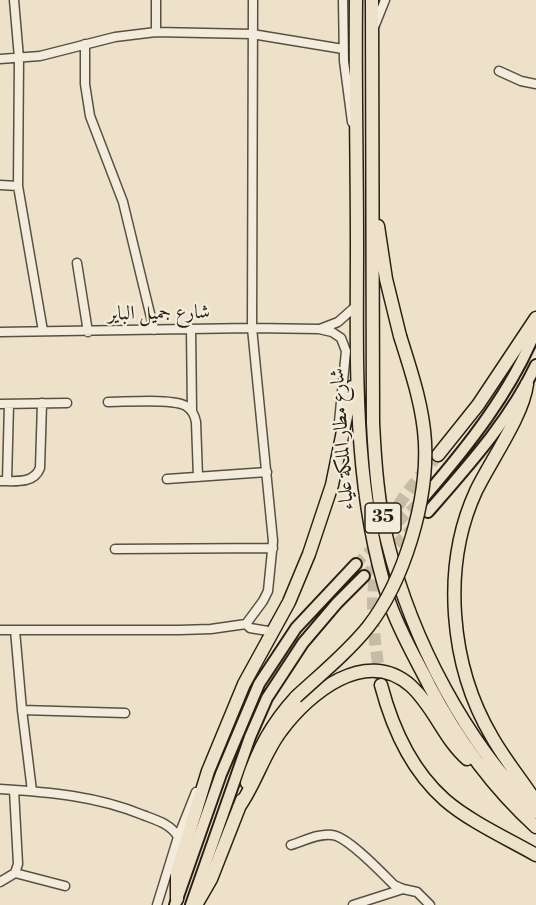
<!DOCTYPE html>
<html>
<head>
<meta charset="utf-8">
<style>
	body { margin:0 }
	canvas { display:block; background:#ede2c9 }
</style>
</head>
<body>
<canvas width="536" height="905"></canvas>
<script>
const context = document.querySelector('canvas').getContext('2d');
context.lineJoin = 'round';
function strokePath(path, color, width, dash) { context.strokeStyle = color; context.lineWidth = width; context.lineCap = dash ? 'butt' : 'round'; context.setLineDash(dash || []); context.stroke(path); }
function write(font, color, halo, rows, align = 'center') {
  context.font = font + ' "Libre Bodoni",Amiri,serif'; context.lineWidth = 4.5; context.setLineDash([]); context.textBaseline = 'middle'; context.strokeStyle = halo; context.fillStyle = color; for (const [text, x, y, turn = 0] of rows) {
    context.save(); context.translate(x, y); context.rotate((+turn || 0) * Math.PI / 180); context.textAlign = isNaN(turn) ? turn : align; if (halo) context.strokeText(text, 0, 0); context.fillText(text, 0, 0); context.restore();
  }
}
const majorTunnel = new Path2D(`
	M356,564L422,499
	M364,576L416,524`);
const highwayTunnel = new Path2D(`
	M381,681C370,621 366,562 398,506C409,488 424,472 438,455`);
const minor = new Path2D(`
	M14,0L19,58L18,186
	M253,0L252,328L273,541L268,591L263,601L246,624L250,628L274,632
	M343,0L344,61L352,122
	M375,25L385,0
	M156,32V0
	M85,44V84L90,116L123,202L154,330
	M0,59L40,56L115,37L156,32L252,34L343,49
	M499,71L521,81L536,84
	M0,185L18,186L43,331
	M77,263L88,332
	M191,329L192,411
	M320,329L338,322L356,306
	M0,332L252,328L319,329L332,332L341,338L346,351L339,422
	M108,402C125,402 174,398 186,406C192,410 195,416 196,422L198,477
	M0,404L67,403
	M167,479L267,472
	M0,481C15,481 34,484 40,468L42,403
	M7,481L9,404
	M115,549L273,548
	M0,630H15L22,710L125,713
	M15,630H180L211,629L246,624
	M22,710L32,791
	M0,789C49,792 97,796 143,815C156,820 171,824 178,837
	M291,845C304,841 319,833 332,835C347,836 382,873 394,885L403,889L417,892L430,905
	M15,873L65,886
	M0,882L15,873L18,864L14,790
	M157,905L178,837L196,792
	M353,905L403,889`);
const major = new Path2D(`
	M425,496C468,446 511,392 536,330
	M428,512C468,466 510,420 536,365
	M175,905L221,774L259,684L296,628L356,564
	M191,905L250,737L267,698L303,643L337,603L364,576`);
const highway = new Path2D(`
	M356,0C355,82 357,163 357,245C357,365 352,486 389,601C399,631 416,659 430,687C458,740 492,787 536,827
	M372,0L373,423C375,463 378,505 388,544C412,640 466,743 536,812
	M378,226L386,279L400,336
	M527,384C523,416 491,460 476,491C441,567 450,666 492,737C505,760 522,780 536,802
	M438,455L478,405L536,318
	M381,685C392,727 412,771 445,800C469,821 508,839 536,855
	M247,783C258,749 272,723 296,697
	M239,807C256,783 264,753 281,731C309,693 366,646 411,686C434,707 444,739 467,759
	M177,899V872L208,771L244,684L289,602L309,554L332,485L352,387
	M196,905L211,879L242,800`);
const highwayBridge = new Path2D(`
	M296,697C321,674 347,653 368,627C404,581 428,501 425,442C423,406 411,371 400,336`);
const shields = [
	[383,518,36]
];
const shieldNames = [
	["35",383,518]
];
const streetNames = [
	["شارع جميل الباير",159,314,-1],
	["شارع مطار الملكة علياء",343,439,-94]
];
strokePath(majorTunnel, '#c6bba5', 10, [10, 5]);
strokePath(highwayTunnel, '#c6bba5', 12, [12, 6]);
strokePath(minor, '#5a5041', 11);
strokePath(major, '#292014', 14);
strokePath(highway, '#292014', 15);
strokePath(minor, '#f3ecdc', 8);
strokePath(major, '#ede2c9', 10);
strokePath(highway, '#ede2c9', 12);
strokePath(highwayBridge, '#292014', 15, []);
strokePath(highwayBridge, '#ede2c9', 12);
for (const [x, y, w] of shields) { const box = new Path2D(); box.roundRect(x - w / 2, y - 15, w, 30, 4.5); context.fillStyle = '#f3ecdc'; context.fill(box); strokePath(box, '#292014', 1.5); }
write('bold 18px', '#292014', null, shieldNames);
write('20px', '#292014', '#f3ecdc', streetNames);
</script>
</body>
</html>
